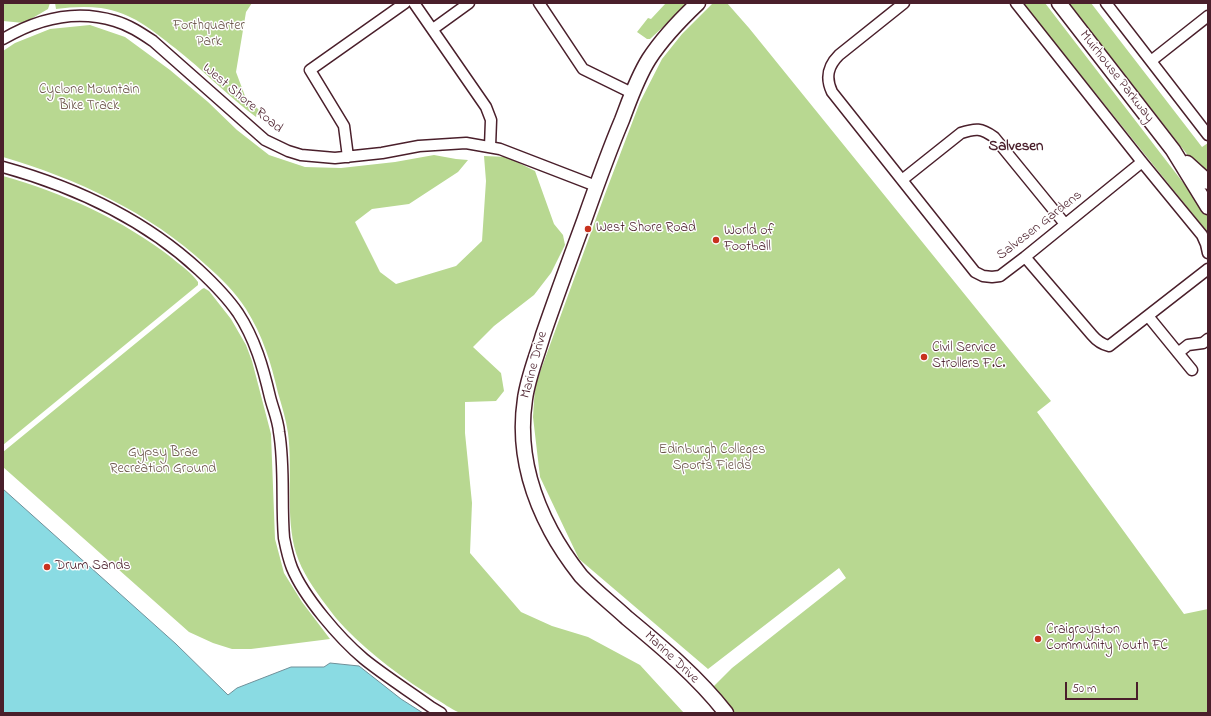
<!DOCTYPE html>
<html>
<head>
<meta charset="utf-8">
<style>
	body { margin:0 }
	#map { position:relative; width:1211px; height:716px; overflow:hidden; background:#fff; font-family:"Indie Flower",sans-serif }
	canvas { display:block }
	.frame { position:absolute; inset:0; border:4px solid #4a1f2b; pointer-events:none }
	.scale { position:absolute; left:1065px; top:682px; width:73px; height:18px; box-sizing:border-box; border:2px solid #4a1f2b; border-top:0; padding-left:5px; font-size:12px; line-height:14px; white-space:nowrap; color:#4a1f2b; -webkit-text-stroke:3px #fff; paint-order:stroke }
</style>
</head>
<body>
<div id="map">
<canvas width="1211" height="716"></canvas>
<div class="frame"></div>
<div class="scale">50 m</div>
</div>
<script>
const context = document.querySelector('canvas').getContext('2d');
context.lineJoin = 'round';
function fillPath(path, color) { context.fillStyle = color; context.fill(path, 'evenodd'); }
function strokePath(path, color, width, dash) { context.strokeStyle = color; context.lineWidth = width; context.lineCap = dash ? 'butt' : 'round'; context.setLineDash(dash || []); context.stroke(path); }
function write(font, color, halo, rows, align = 'center') {
  context.font = font + ' "Indie Flower",sans-serif'; context.lineWidth = 3; context.setLineDash([]); context.textBaseline = 'middle'; context.strokeStyle = halo; context.fillStyle = color; for (const [text, x, y, turn = 0] of rows) {
    context.save(); context.translate(x, y); context.rotate((+turn || 0) * Math.PI / 180); context.textAlign = isNaN(turn) ? turn : align; if (halo) context.strokeText(text, 0, 0); context.fillText(text, 0, 0); context.restore();
  }
}
const green = new Path2D(`
	M3,3H50L48,9L24,23L3,21Z
	M55,3H252L246,12L236,72L245,96L259,110L256,117C228,96 203,70 175,48C152,30 131,12 101,8C86,6 71,7 56,9Z
	M666,3H689L650,39H647L637,32L648,18L651,19Z
	M713,3H727L749,28L1051,401L1037,412L1184,614L1208,609V713H734L713,687L732,668L846,578L839,568L708,669L579,559L540,477L533,417L535,386L605,194L640,102L662,59L682,34Z
	M1023,3H1045L1208,215V233Z
	M1069,3H1091L1202,147L1208,143V174L1193,162Z
	M90,25L125,37L170,70L208,102L237,130L269,155L305,167L341,168L395,162L434,155L456,159L468,160L458,172L409,204L372,209L355,222L380,272L396,284L456,266L482,241L486,181L484,156L507,157L535,171L554,224L563,235L565,245L551,273L534,295L494,326L473,347L501,373L504,391L496,401L465,402V433L472,503L470,553L521,612L552,626L588,637L640,665L684,713C627,713 570,713 513,713C502,713 467,715 458,712C451,709 443,703 436,699C405,680 371,655 345,628C338,621 332,613 326,605C314,589 302,572 296,553C285,516 293,471 288,433C286,420 282,406 278,393C271,363 263,336 246,309C235,292 221,278 206,265C149,212 77,179 3,157V51L15,43L50,29Z
	M3,176C63,193 122,219 172,258C180,265 192,273 198,282V285L3,445Z
	M204,288L209,291L231,319L246,345L252,361L271,434L275,539L284,573L302,602L330,639L251,649H232L213,643L189,632L3,467V452L202,289Z`);
const water = new Path2D(`
	M3,489L176,644L228,695L237,688L291,667H324L330,663L359,666L401,699L423,713H3Z`);
const street = new Path2D(`
	M414,3L486,107L491,120L490,147
	M539,3L583,69L632,93
	M904,3L839,55C828,66 825,77 832,92L975,272L983,276L992,277L1000,276L1025,257L1142,162
	M1016,3L1142,162L1202,235L1206,244L1208,253
	M1106,3L1208,135
	M433,29L469,3
	M3,39C37,19 76,9 115,21C129,25 141,33 153,41L265,140L288,151L301,155L335,158L382,153L419,146L466,143L500,149L596,186
	M1151,61L1208,16
	M348,157L344,126L310,70L405,3
	M3,167C75,187 144,219 199,270C213,283 227,297 238,313C255,339 263,367 270,397C273,409 278,420 279,432C285,467 281,503 284,538C286,548 288,558 292,568C304,597 339,638 364,659C385,676 409,691 431,707L441,713
	M902,180L961,133C976,128 981,128 994,137L1065,224
	M1025,257L1092,335C1097,341 1101,344 1109,346L1208,269
	M1148,316L1192,370
	M1178,353L1188,345L1203,343L1208,339`);
const secondary = new Path2D(`
	M698,3C680,20 662,39 649,59C637,78 630,99 622,120C608,153 596,187 584,221C570,259 556,297 543,335C537,356 528,377 525,399C518,445 529,490 551,531C559,546 570,562 581,576C595,591 612,604 627,618C662,647 698,677 726,713
	M1059,3L1173,150L1208,207
	M1187,163L1208,182`);
const markers = [
	[588,229,4,"#c8321e"],
	[716,240,4,"#c8321e"],
	[924,357,4,"#c8321e"],
	[47,567,4,"#c8321e"],
	[1038,639,4,"#c8321e"]
];
const parkNames = [
	["Forthquarter",209,27],
	["Park",209,43],
	["Cyclone Mountain",89,91],
	["Bike Track",89,107],
	["Edinburgh Colleges",712,451],
	["Sports Fields",712,467],
	["Gypsy Brae",163,454],
	["Recreation Ground",163,470]
];
const streetNames = [
	["Muirhouse Parkway",1116,77,52],
	["West Shore Road",242,99,40],
	["Salvesen Gardens",1040,226,-38],
	["Marine Drive",535,365,-75],
	["Marine Drive",671,658,43]
];
const poiNames = [
	["West Shore Road",596,229],
	["World of",724,232],
	["Football",724,248],
	["Civil Service",932,349],
	["Strollers F.C.",932,365],
	["Drum Sands",55,567],
	["Craigroyston",1046,631],
	["Community Youth FC",1046,647]
];
const neighbourhoodNames = [
	["Salvesen",1016,148]
];
fillPath(green, '#b8d891');
fillPath(water, '#8adbe3');
strokePath(water, '#709099', 1);
strokePath(street, '#4a1f2b', 13);
strokePath(secondary, '#4a1f2b', 17);
strokePath(street, '#fff', 10);
strokePath(secondary, '#fff', 14);
for (const [x, y, r, color] of markers) { const dot = new Path2D(); dot.arc(x, y, r, 0, 2 * Math.PI); context.fillStyle = color; context.fill(dot); strokePath(dot, '#fff', 1.5); }
write('14px', '#6b564a', '#fff', parkNames);
write('14px', '#4a1f2b', '#fff', streetNames);
write('14px', '#4a1f2b', '#fff', poiNames, 'left');
write('bold 15px', '#4a1f2b', '#fff', neighbourhoodNames);
</script>
</body>
</html>
